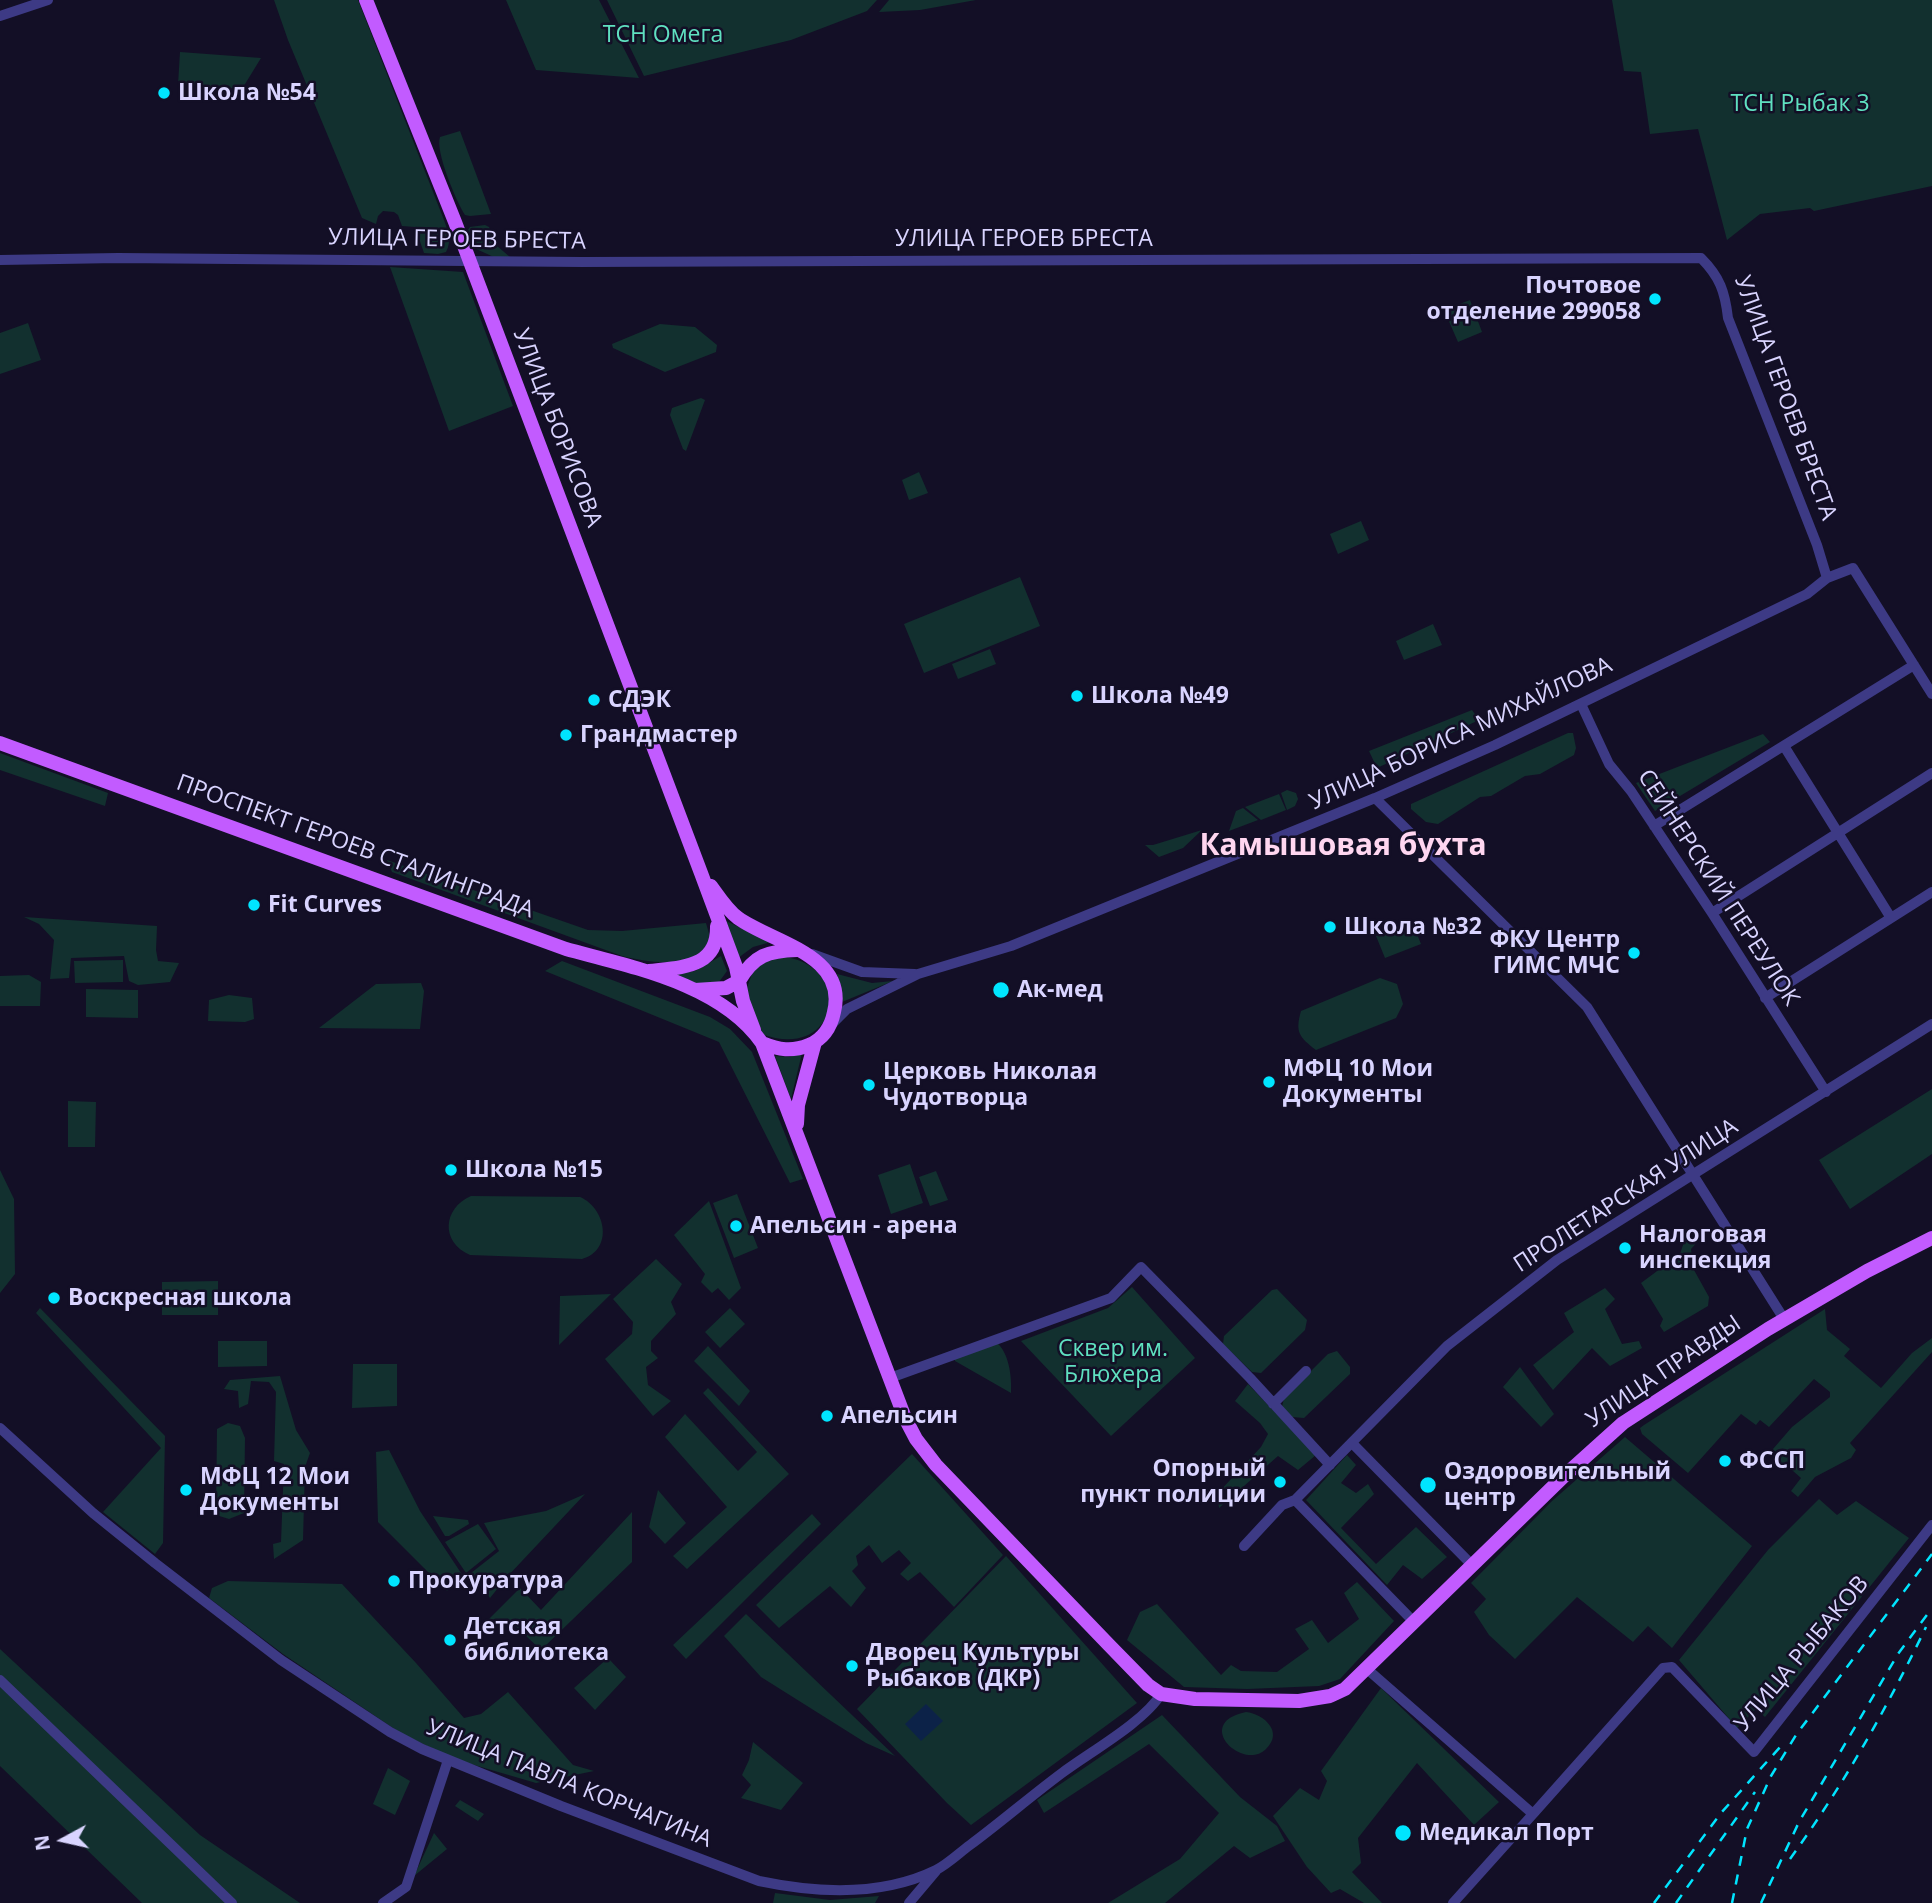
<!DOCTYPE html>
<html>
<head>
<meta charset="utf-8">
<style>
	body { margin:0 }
	#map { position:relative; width:1932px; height:1903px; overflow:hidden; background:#130f26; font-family:"Open Sans",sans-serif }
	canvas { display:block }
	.north { position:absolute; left:28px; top:1805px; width:70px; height:70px; -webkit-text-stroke:5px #130f26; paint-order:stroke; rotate:262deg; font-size:19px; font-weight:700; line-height:28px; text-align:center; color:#d9d4ff }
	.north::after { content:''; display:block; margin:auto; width:24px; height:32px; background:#d9d4ff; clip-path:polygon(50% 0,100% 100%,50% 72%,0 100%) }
</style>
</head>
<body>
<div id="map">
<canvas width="1932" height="1903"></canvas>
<div class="north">N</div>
</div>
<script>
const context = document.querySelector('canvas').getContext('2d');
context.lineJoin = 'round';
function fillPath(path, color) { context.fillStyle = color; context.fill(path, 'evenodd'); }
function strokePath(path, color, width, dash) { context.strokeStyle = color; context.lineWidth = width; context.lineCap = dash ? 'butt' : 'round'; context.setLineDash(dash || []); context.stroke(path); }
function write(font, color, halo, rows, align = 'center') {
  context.font = font + ' "Open Sans",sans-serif'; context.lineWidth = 5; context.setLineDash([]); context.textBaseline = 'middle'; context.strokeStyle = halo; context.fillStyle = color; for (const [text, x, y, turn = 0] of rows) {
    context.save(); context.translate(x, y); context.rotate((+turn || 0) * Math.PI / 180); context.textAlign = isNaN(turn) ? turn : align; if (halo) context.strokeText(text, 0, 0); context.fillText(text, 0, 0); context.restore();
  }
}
const green = new Path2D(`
	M274,0H358L444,220C448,232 452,241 446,252L438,254L424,253L415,227L402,226L398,215L394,212L383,211L378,216L376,224L362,218L288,40Z
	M506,0H599L639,78L536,70Z
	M607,0H877L867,11L791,40L644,76Z
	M889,0H976L920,10L879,12Z
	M1612,0H1932V186L1814,211L1810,208L1760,214L1727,240L1698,129L1650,134L1641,72L1624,71Z
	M180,52L261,58L242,89L178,85Z
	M460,131L491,214L470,216L465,215C456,201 435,151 440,137Z
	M485,225L489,227L497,246L510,257L496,258L474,248L468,230L470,227Z
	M390,267L463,272L513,406L449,431Z
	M1470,300L1482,332L1458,342L1444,310Z
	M28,323L41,360L0,374V333Z
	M660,324L695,327L717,345L716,352L665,372L613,348L612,344Z
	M701,398L705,400L686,451L683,449L670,415L672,408Z
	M919,472L928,493L909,500L902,480Z
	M1361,521L1369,540L1338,554L1330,534Z
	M1020,577L1040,626L924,673L904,624Z
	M1433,624L1442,645L1404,660L1396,641Z
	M990,649L996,664L958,679L952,664Z
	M1472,710L1479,720L1377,768L1369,751Z
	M1568,733H1573L1576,748L1574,755L1540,774L1525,776L1491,796L1480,797L1438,824L1426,822L1411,809V804Z
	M1763,734L1770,742L1655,811L1636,783Z
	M0,753L108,793L105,806L0,770Z
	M1287,790L1296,793L1298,799L1295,806L1287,810L1281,793Z
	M1279,794L1286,810L1261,820L1245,807Z
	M1243,808L1258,820L1229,831L1236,811Z
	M1202,830L1183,848L1159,857L1145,845H1153Z
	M387,860L588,930L622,931L706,923L710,937C708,942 706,948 702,952C681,968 646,962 622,956L392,872Z
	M24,917L157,926L156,950L158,961L179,963L170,982L138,985L129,981L124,956L71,958L69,978L50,979L54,940L39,924Z
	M724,920L771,942L753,947L738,958Z
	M1412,922L1421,944L1385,958L1376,936Z
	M721,956L727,971L719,982L698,984L671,975L695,971Z
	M779,956C857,963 840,1063 761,1034L746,990L755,966Z
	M123,960V982L75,983L74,961Z
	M562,961L710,1017L730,1029L752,1052L803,1179L790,1183L719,1042L545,971Z
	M837,974L872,983L893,981L842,1002L841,988Z
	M29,975L41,982L40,1006H0V976Z
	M1380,978L1397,984L1403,1004L1396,1018L1316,1050C1299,1037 1295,1032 1301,1011Z
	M421,983L424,991L420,1029L319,1028L376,984Z
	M86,989L138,990V1018L86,1017Z
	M229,995L252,998L254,1019L245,1022L208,1021L209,1000Z
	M802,1053L791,1099L775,1056L789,1057Z
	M1932,1089V1154L1850,1209L1819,1160Z
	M68,1101L96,1102L95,1147H68Z
	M910,1164L923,1203L891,1214L878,1175Z
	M0,1170L14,1199L15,1274L0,1293Z
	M936,1171L948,1200L930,1206L919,1177Z
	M737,1194L758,1248L734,1258L713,1203Z
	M471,1196L580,1197C606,1208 614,1250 582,1259L470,1255C440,1242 443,1208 471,1196Z
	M709,1201L741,1288L729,1300L718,1288L712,1293L701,1282L705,1274L674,1235Z
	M1701,1229L1703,1236L1691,1249L1694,1270L1709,1297L1708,1306L1664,1332L1660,1326L1663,1319L1641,1283L1680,1254L1685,1239Z
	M656,1259L682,1284L671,1302L676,1314L651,1341V1351L658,1358L646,1367L648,1385L671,1401L653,1416L605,1359L632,1334L633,1322L613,1299Z
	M218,1281V1315H162V1282Z
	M1132,1287L1195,1358L1111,1436L1021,1341L1108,1308Z
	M1605,1288L1615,1299L1605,1309L1622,1344L1639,1341L1642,1348L1610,1366L1592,1348L1553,1390L1533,1365L1574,1332L1564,1313Z
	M1277,1289L1307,1320L1305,1330L1261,1373L1252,1372L1223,1344L1224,1336L1272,1290Z
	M611,1294L559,1345L560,1296Z
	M40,1308L165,1436L163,1543L155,1554L103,1512L161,1448L36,1313Z
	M730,1308L745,1324L720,1348L705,1332Z
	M1825,1309L1827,1330L1850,1349L1844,1356L1881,1388L1912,1353L1932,1338V1352L1850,1443L1856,1450L1851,1458L1815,1477L1798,1497L1791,1491L1801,1478L1784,1463L1779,1464L1773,1449L1792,1427L1830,1397V1392L1814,1379L1769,1427L1760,1420L1756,1425L1741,1414L1688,1473L1642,1434L1640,1428L1644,1425Z
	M218,1341H267V1366L218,1367Z
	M996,1342C1009,1352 1012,1377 1011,1393L955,1361V1358Z
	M708,1346L750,1391L739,1406L694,1361Z
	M1337,1351L1350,1367V1374L1304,1418L1292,1417L1282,1407L1284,1398L1328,1354Z
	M353,1364H397V1406L352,1408Z
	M1520,1367L1554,1414L1541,1427L1503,1387Z
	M280,1376L296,1430L310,1453L305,1467L303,1540L274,1559L273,1544L281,1542L284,1464L274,1461L276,1392L269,1382L251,1381L248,1404L239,1408L238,1391L224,1389L230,1380Z
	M1248,1384L1316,1455L1298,1470L1278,1456L1219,1508L1217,1494L1261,1447L1268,1434L1260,1423L1235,1401Z
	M708,1388L789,1474L687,1569L673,1556L727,1507L665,1437L685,1414L738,1471L757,1452L703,1393Z
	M228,1423L240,1426L245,1438L244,1513L229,1519L216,1515L217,1429Z
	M1625,1437L1752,1546L1672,1648L1648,1626L1633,1642L1577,1597L1515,1659L1489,1635L1474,1612L1486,1599L1471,1583L1552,1501Z
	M389,1450L420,1511L463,1576L447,1591L378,1522L376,1452Z
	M912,1454L1003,1555L954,1607L920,1572L908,1581L900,1574L911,1563L899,1550L882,1563L869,1545L856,1556L858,1565L852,1571L866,1588L851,1607L830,1586L779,1628L756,1605Z
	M1347,1455L1356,1465L1341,1483L1356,1493L1368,1484L1374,1494L1341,1528L1376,1564L1416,1527L1447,1557L1422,1579L1403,1565L1387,1585L1306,1500Z
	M658,1490L686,1523L665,1544L649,1527Z
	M585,1494L506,1578L490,1598L471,1573L499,1551L484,1523L546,1511Z
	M1819,1499L1837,1515L1856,1501L1909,1538L1765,1717L1756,1709L1737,1728L1679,1660L1768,1550Z
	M632,1512V1562L541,1650L510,1621L489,1619L520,1588L541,1610Z
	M812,1514L821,1524L686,1659L673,1645Z
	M433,1516L468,1520L469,1524L449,1536H445Z
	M478,1524L496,1549L466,1573L445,1542Z
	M1006,1556L1137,1703L971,1825L947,1803L857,1709Z
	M228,1581L342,1584L416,1663L464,1718L481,1714L508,1692L573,1765L594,1771L536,1783L457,1760L402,1734L283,1654L209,1598L212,1588Z
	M1357,1582L1394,1621L1340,1679L1319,1686L1247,1689L1184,1687L1127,1640L1140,1612L1157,1604L1221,1675L1231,1665L1241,1671L1277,1672L1309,1649L1295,1629L1312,1620L1328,1643L1359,1619L1344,1593Z
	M746,1614L895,1756L866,1743L761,1677L724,1636Z
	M0,1649L200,1835L300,1903H142L0,1766Z
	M608,1658L626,1677L595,1710L574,1688Z
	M1381,1688L1499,1802L1474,1825L1417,1763L1358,1838L1361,1863L1352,1872L1382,1903H1364L1340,1889L1331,1893L1307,1867L1273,1816L1300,1788L1319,1800L1327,1781L1321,1771Z
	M1246,1712C1264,1714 1284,1732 1266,1749C1243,1772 1192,1723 1246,1712Z
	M1162,1715L1240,1797L1277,1826L1285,1841L1250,1858L1234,1846L1165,1903H1108L1180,1859L1219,1813L1149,1744L1044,1813L1037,1800Z
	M753,1742L803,1783L781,1810L741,1798L751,1785L742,1775L749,1760Z
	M388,1768L410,1781L395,1815L373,1804Z
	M460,1800L484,1814L478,1821L455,1806Z
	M434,1833L447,1849L414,1876Z
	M775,1893L830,1900L879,1896L875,1903H773Z`);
const water = new Path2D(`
	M926,1704L943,1721L921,1741L905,1724Z`);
const minor = new Path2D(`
	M0,16L48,0
	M0,260L118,258L582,262L1701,258C1720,277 1725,292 1728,318L1817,545L1827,578
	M1581,704L1609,764L1631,791L1712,913L1826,1092
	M1784,746L1891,918
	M1375,798L1587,1007L1784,1319
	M1654,826L1914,665
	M1712,913L1932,773
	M812,954L862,972L915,974
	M1765,998L1932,892
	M832,1024L847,1009L918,974L1011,946L1375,798L1495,745L1807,594L1827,578L1853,568L1932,694
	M890,1378L1111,1298L1141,1267L1250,1378L1330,1465
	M1273,1404L1306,1371
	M0,1428L93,1513L155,1563L281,1660L390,1732L422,1749L561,1806L759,1881C816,1893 881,1897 936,1870C948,1864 959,1853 970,1845C1001,1822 1031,1796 1062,1773C1090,1752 1144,1722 1161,1694
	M1352,1443L1472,1565
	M1295,1500L1413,1621
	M1244,1546L1282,1505L1295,1500L1447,1346L1557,1260L1932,1024
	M1367,1669L1533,1814L1663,1668L1672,1667L1754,1752L1932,1525
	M0,1680L232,1903
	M383,1903L406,1887L448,1760
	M909,1903L936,1871
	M1453,1903L1533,1814`);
const major = new Path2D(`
	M366,0L455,222L701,873L736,967L743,1001L754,1030
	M0,743L566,949C632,967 721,984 762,1043L905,1418L916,1439L936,1465L1109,1645L1148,1685L1161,1694L1195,1699L1299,1701L1330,1696L1345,1689L1563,1477L1623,1423L1768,1329L1867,1271L1932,1238
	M711,886C719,897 727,910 738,918C773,943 848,955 834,1012C831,1027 823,1039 809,1045C792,1052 779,1050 762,1043
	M649,971C682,967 718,968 717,926
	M739,981C754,955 768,951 797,950
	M695,990L726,988L739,981
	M797,1124L798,1105L815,1042`);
const rail = new Path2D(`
	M1790,1859C1844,1784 1886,1710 1926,1627
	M1654,1903L1721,1813L1781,1746
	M1676,1903L1755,1792
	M1732,1903L1747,1829L1771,1776L1796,1735L1932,1554
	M1761,1903L1799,1822L1898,1654L1932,1608`);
const markers = [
	[164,93,7,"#00e5ff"],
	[1655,299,7,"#00e5ff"],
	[1077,696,7,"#00e5ff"],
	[594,700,7,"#00e5ff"],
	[566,735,7,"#00e5ff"],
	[254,905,7,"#00e5ff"],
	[1330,927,7,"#00e5ff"],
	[1634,953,7,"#00e5ff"],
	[1001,990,9,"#00e5ff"],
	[1269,1082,7,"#00e5ff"],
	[869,1085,7,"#00e5ff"],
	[451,1170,7,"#00e5ff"],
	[736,1226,7,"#00e5ff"],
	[1625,1248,7,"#00e5ff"],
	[54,1298,7,"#00e5ff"],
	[827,1416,7,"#00e5ff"],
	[1725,1461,7,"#00e5ff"],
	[1280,1482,7,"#00e5ff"],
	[1428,1485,9,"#00e5ff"],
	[186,1490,7,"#00e5ff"],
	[394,1581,7,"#00e5ff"],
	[450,1640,7,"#00e5ff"],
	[852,1666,7,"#00e5ff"],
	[1403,1833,9,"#00e5ff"]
];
const parkNames = [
	["ТСН Омега",663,35],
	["ТСН Рыбак 3",1800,104],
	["Сквер им.",1113,1349],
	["Блюхера",1113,1375]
];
const poiNames = [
	["Школа №54",178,93],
	["Почтовое",1641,286,"right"],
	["отделение 299058",1641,312,"right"],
	["Школа №49",1091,696],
	["СДЭК",608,700],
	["Грандмастер",580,735],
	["Fit Curves",268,905],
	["Школа №32",1344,927],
	["ФКУ Центр",1620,940,"right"],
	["ГИМС МЧС",1620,966,"right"],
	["Ак-мед",1017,990],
	["МФЦ 10 Мои",1283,1069],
	["Документы",1283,1095],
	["Церковь Николая",883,1072],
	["Чудотворца",883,1098],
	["Школа №15",465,1170],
	["Апельсин - арена",750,1226],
	["Налоговая",1639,1235],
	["инспекция",1639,1261],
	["Воскресная школа",68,1298],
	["Апельсин",841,1416],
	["ФССП",1739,1461],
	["Опорный",1266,1469,"right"],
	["пункт полиции",1266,1495,"right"],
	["Оздоровительный",1444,1472],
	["центр",1444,1498],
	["МФЦ 12 Мои",200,1477],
	["Документы",200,1503],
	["Прокуратура",408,1581],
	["Детская",464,1627],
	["библиотека",464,1653],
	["Дворец Культуры",866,1653],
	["Рыбаков (ДКР)",866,1679],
	["Медикал Порт",1419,1833]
];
const streetNames = [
	["УЛИЦА ГЕРОЕВ БРЕСТА",1024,239],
	["УЛИЦА ГЕРОЕВ БРЕСТА",457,240,1],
	["УЛИЦА ГЕРОЕВ БРЕСТА",1785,398,70],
	["УЛИЦА БОРИСОВА",557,428,69],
	["УЛИЦА БОРИСА МИХАЙЛОВА",1461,734,-25],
	["ПРОСПЕКТ ГЕРОЕВ СТАЛИНГРАДА",355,847,20],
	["СЕЙНЕРСКИЙ ПЕРЕУЛОК",1718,888,57],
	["ПРОЛЕТАРСКАЯ УЛИЦА",1626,1196,-33],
	["УЛИЦА ПРАВДЫ",1664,1372,-34],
	["УЛИЦА РЫБАКОВ",1802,1654,-50],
	["УЛИЦА ПАВЛА КОРЧАГИНА",569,1784,22]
];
const districtNames = [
	["Камышовая бухта",1343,846]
];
fillPath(green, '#12302f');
fillPath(water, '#0c2248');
strokePath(minor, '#3d3a85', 10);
strokePath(major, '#c25bff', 14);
strokePath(rail, '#00e5ff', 2.5, [10, 9]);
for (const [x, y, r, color] of markers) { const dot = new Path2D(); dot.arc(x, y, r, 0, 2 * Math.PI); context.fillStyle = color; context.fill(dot); strokePath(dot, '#130f26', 2.5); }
write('23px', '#5fe0c0', '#130f26', parkNames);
write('bold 23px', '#d9d4ff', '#130f26', poiNames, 'left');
write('23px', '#d9d4ff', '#130f26', streetNames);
write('bold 30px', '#ffd6f0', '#130f26', districtNames);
</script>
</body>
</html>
